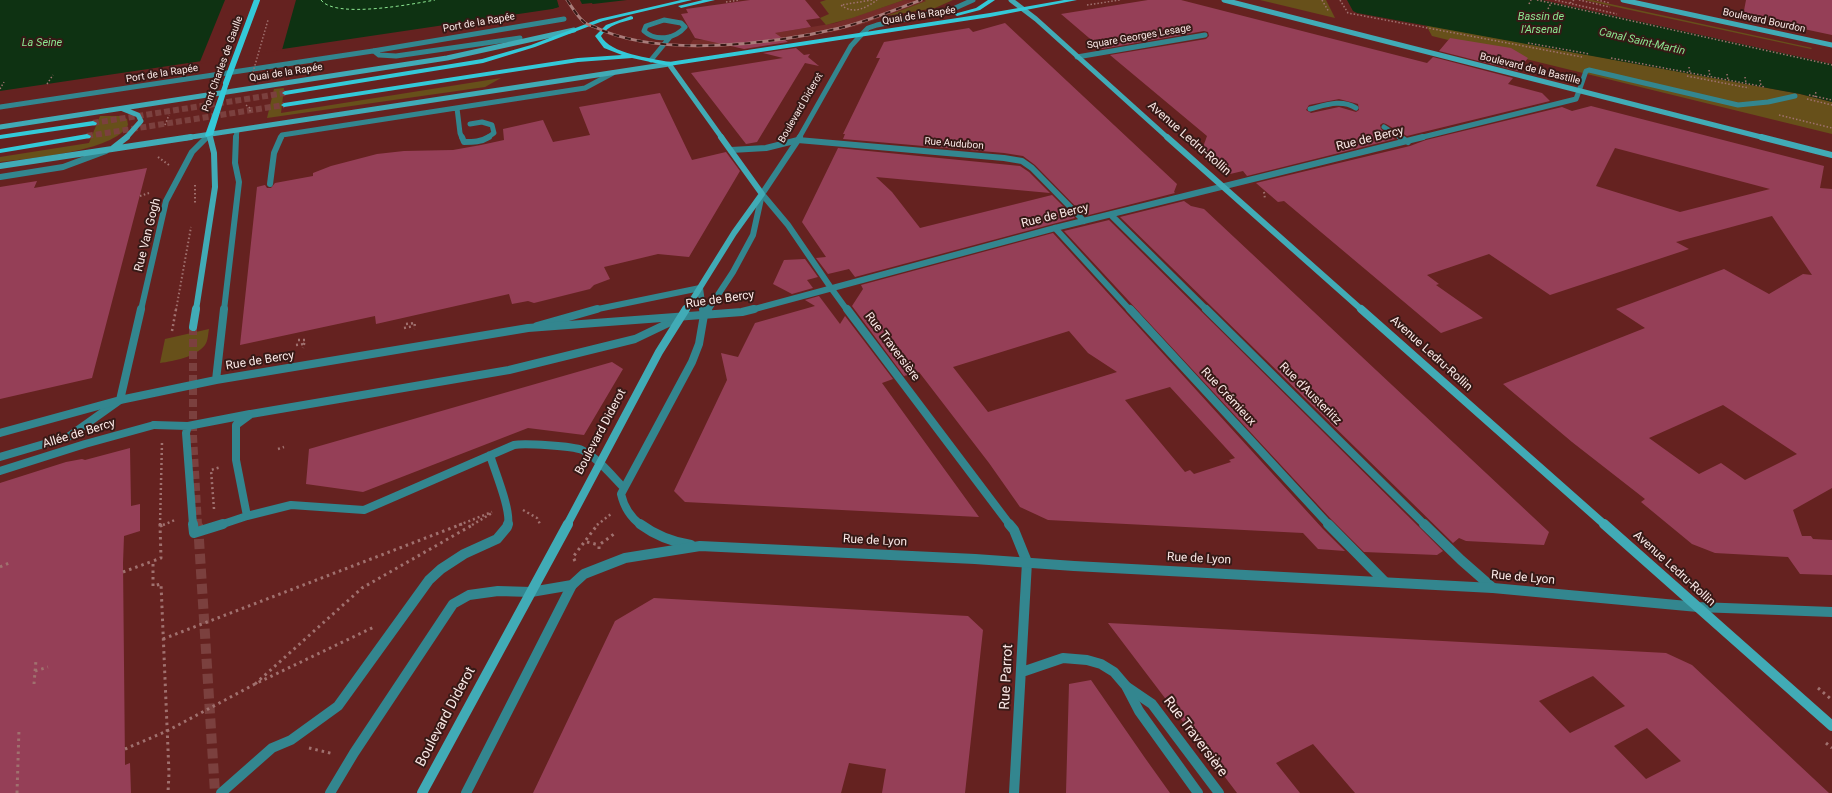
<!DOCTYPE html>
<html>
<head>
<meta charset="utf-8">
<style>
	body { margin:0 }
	canvas { display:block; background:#652220 }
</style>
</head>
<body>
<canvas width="1832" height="793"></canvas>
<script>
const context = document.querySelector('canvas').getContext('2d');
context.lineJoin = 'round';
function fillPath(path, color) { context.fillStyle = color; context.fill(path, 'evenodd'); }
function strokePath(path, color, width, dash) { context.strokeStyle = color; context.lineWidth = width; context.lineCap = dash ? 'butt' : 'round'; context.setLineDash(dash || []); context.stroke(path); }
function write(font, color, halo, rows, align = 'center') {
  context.font = font + ' Roboto,sans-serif'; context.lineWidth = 4; context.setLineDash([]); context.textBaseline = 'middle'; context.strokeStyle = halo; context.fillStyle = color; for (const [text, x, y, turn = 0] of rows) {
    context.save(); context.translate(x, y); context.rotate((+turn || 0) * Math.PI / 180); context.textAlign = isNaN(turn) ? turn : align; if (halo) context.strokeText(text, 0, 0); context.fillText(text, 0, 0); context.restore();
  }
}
const built = new Path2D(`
	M904,0L926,1L863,24L837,31L734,46L688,48L693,40H714L756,36L836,23Z`);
const green = new Path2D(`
	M826,0H904L852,18L826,25L820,18L829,14L820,2Z
	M924,0H953L935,8L886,16L926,1Z
	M1260,0H1326L1335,18Z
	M1584,0H1592L1812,48L1811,49Z
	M1426,25L1800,94L1832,102V134L1432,36Z
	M501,78L485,87L267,118L274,89L284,88L281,113Z
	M100,116H120L127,119L128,125C114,152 29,158 0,162V157L89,143Z
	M209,329C208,334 208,341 205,345C195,357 175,361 160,363L165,339Z`);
const water = new Path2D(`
	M0,0H627L559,8L0,91Z
	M1347,0H1542L1832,64V102L1800,94L1357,13L1353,11Z`);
const pier = new Path2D(`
	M225,0H296L282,50L199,64Z
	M557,0H580L582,4L592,3L594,7L591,5L551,11L550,10L559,7Z`);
const ferry = new Path2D(`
	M321,0C335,19 413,4 435,0`);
const building = new Path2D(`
	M750,0H805L820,18L806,20L811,27L775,33L788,42L744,49L695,38L681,14L688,13L686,9Z
	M1148,0H1181L1427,63L1433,57L1513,78L1508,84L1542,93L1550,101L1407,136L1386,124L1383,123L1380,125L1381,129L1395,139L1247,176L1243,171L1230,174L1202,150L1207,136L1110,55L1206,39L1209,36L1208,32L1204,31L1102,49L1061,14ZM1339,99L1358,104L1359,110L1356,112L1339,107L1311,113L1306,110L1309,105Z
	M1746,0H1832V35L1743,16Z
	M1005,23L1177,184L1174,192L1175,193L1085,216L1035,165L1023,156L1004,153L843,139L845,134H843L880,58H876L884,42L969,28L973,32Z
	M1450,38L1511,48L1528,58L1518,71L1439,51Z
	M796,48L804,55L810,54L808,57L819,66L805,63L757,142L746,144L691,73L783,58L763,53Z
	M660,93L692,160L726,152L740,171L689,257L658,254L604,267L610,279L594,285L590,289L534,303L528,301L512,304L509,294L376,324L375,316L240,345L257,187L265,185L267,188H271L275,183L313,176V173L331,166L377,154L404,151L453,150L481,145L504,140L503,129L543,120L553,142L590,135L579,107Z
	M1591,106L1824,166L1820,188L1832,189V488L1793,510L1802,536H1811L1813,539L1832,540V575L1800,574L1788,557L1715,553L1692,544L1641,502L1645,499L1572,442L1503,384L1645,328L1616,309L1724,269L1769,294L1803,274L1812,275L1772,216L1676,242L1689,249L1550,295L1489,254L1427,275L1439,284L1436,285L1483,318L1441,333L1284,201L1278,202L1256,183L1410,146L1426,140L1562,107L1572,111ZM1615,148L1770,189L1680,212L1596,186ZM1723,405L1797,454L1745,480L1721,463L1699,474L1649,438Z
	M838,148L1020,166L1029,172L1050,193L876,177L892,192L920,228L1052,195L1075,218L855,277L849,269L828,274L816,258L826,257L802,222Z
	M147,168L92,378L0,399V187L37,181L34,188Z
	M1184,201L1191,206L1204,209L1549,532L1544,545L1466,541L1459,538L1453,543L1120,217Z
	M1109,220L1418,526L1443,551L1437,555L1364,552L1330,518L1064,231Z
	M1053,233L1323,529L1345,551L1318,549L1303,533L1048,520L1020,507L989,463L919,372L904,376L852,306L863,289L861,285ZM1069,331L1088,353L1117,372L988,412L953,367ZM1170,387L1235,458L1229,460L1231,462L1194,474L1190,470L1185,472L1125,400Z
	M805,259L818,277L807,280L813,288L792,294L773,284L784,260Z
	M819,296L840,324L845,316L893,379L882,383L979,517L685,502L674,491L727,380L721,353L738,357L755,323L815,306L805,300Z
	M612,362L623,369L584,435L528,428L363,492L306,484L309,449Z
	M130,448L131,506L140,504V531L124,536L123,563L125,765L130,763L131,793H0V483L66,462L82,459L85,460Z
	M654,598L968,616L983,630L965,793H882L886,769L849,763L841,793H533L615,621Z
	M1108,623L1666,653L1692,665L1829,793H1355L1313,744L1276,763L1300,793H1237ZM1593,676L1625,706L1570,733L1539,701ZM1647,728L1681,761L1646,779L1614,746Z
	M1091,680L1145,758L1170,793H1066L1069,684Z`);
const secondaryTunnelFar1 = new Path2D(`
	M193,327V436L198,525`);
const secondaryTunnel = new Path2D(`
	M198,524L215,793`);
const primaryTunnel = new Path2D(`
	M93,123L285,93
	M87,136L284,105`);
const pathFar3 = new Path2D(`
	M872,0L841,5C853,15 866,8 877,0
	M1322,0L1329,12
	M1340,0L1348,13L1582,57
	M1537,0L1832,65
	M1555,0L1617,14
	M1579,0L1610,7
	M1597,0L1610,3
	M726,2L740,0
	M1570,3L1574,0
	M1529,4L1531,0
	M1087,5L1120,0
	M1548,9L1551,3
	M1528,43L1590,54
	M1611,58L1765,87
	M1689,67L1690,73
	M1709,70L1710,77
	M1727,74L1728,80
	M1687,76L1749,88
	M1745,77L1746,83
	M1760,80L1761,86
	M47,84L53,75
	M0,89L4,82
	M1809,95L1832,100
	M1815,97L1816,91
	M1807,99L1832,105
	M246,105L250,108V113
	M1779,115L1832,128
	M165,125L169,115`);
const pathFar2 = new Path2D(`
	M158,157L169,165
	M195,185V203
	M1264,192L1265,199
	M140,196L149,193
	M176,310L191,227`);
const pathFar1 = new Path2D(`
	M406,324L415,323L414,329
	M404,328L414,326
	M172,331L176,309
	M298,340H305L303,348
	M296,345L304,344
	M278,449L284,447
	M214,509L211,470L221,467
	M523,510L537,518L540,524
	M160,525L162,442
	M163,525L175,520
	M459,525L492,512
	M472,525L492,513
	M597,525L611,514`);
const path = new Path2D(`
	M160,524L161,558L153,561V586L161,584L169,773L168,793
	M160,526L166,524
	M587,542L599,545
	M599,549V545L614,534
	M575,561L573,557L598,524
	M0,567L9,563
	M123,572L153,561
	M163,639L462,524
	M35,671L48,667
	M34,684L36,660
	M255,684L362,588L474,524
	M1818,688L1832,700
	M1826,743L1832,748
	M309,748L334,754
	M125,749L167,731L255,684L374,627
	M17,793L19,729`);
const serviceFar3 = new Path2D(`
	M664,20L681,23L685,27C675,39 656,42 644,31L646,26Z
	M861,35L868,28L877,25L953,9L973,0
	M374,51L379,55L396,56L520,38
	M651,60L670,37
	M1579,91L1586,71L1589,70L1738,105L1768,102L1795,96
	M0,107L373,51L564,19
	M457,108L460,133L462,138
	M1310,109C1326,105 1341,99 1356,108
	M470,124L482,122L492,125L494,133L487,138
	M1384,127L1401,138
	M282,135L585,88L613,73
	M281,138L282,135`);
const serviceFar2 = new Path2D(`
	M462,137L464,142C473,142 481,142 489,137
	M1400,137L1408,142
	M731,150L766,148L798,140
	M270,184L274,153L281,137
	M593,310L700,288`);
const serviceFar1 = new Path2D(`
	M537,326L597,309
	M154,425L188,426L250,414
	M188,426L186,433L193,525
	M490,455C495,472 511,509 508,525
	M0,457L68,437L120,400
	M624,488C613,477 597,457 582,450C573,446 524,443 514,445L364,510L291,505L247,516L236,460V425L251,414L509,370L635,339L681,317
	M220,525L247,516
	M641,525C630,517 624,507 621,494L692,362L699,344L704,315`);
const service = new Path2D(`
	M193,524L194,533L223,524
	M640,524C655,535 672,542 691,545
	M1127,687L1152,704L1219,793
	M221,793L272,748L291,740L338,706L429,580L441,569L464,554L497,539L507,527L508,524
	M330,793L354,753L453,604L469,595L498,591L531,592`);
const pedestrianFar2 = new Path2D(`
	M762,194L788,225L831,288
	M1055,228L1130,310`);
const pedestrianFar1 = new Path2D(`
	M1130,309L1329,525
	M0,471L85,444L154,425`);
const pedestrian = new Path2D(`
	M1328,524L1385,582`);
const minorFar3 = new Path2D(`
	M1077,57L1205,35
	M206,138L209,135
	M236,138L237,131
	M799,138L851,46L861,35
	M1419,138L1576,99L1579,91`);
const minorFar2 = new Path2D(`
	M798,140L1004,158L1022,161L1032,168L1084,221
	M1111,215L1207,310
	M700,288L703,310
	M831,288L847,310
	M141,310L166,201L192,152L207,137
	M224,310L239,182L235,163L236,137
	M708,310L733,272L753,235L762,194L800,137
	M751,310L1055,228L1423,137`);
const minorFar1 = new Path2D(`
	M703,309L704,315
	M847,309L1010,525
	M1206,309L1425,525
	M704,315L708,309
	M216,380L224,309
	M120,400L141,309
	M0,433L120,400L216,380L528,328L742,312L754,309`);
const minor = new Path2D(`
	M1009,524L1014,530L1027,562L1014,793
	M1424,524L1461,560L1493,588
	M1022,672L1063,658L1087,660L1101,664L1114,672L1126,686L1139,711L1198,793
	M466,793L572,585`);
const tertiaryFar1 = new Path2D(`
	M0,177L63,167L106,151`);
const tertiary = new Path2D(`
	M531,592L572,585L584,574L625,558L700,546L975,559L1074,566L1493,588L1698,607L1832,612`);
const secondaryFar3 = new Path2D(`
	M1011,0L1036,19L1168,138
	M1224,0L1765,138
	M1623,0L1832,45
	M123,109L138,115L141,121L126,138
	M0,127L447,58L574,30
	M209,135L210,138
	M185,138L669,64L722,138`);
const secondaryFar2 = new Path2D(`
	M1167,137L1362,310
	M1761,137L1832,155
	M113,148L127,137
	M0,166L191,137
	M196,310L215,187L214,153L210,137
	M686,310L734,233L762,194L721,137`);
const secondaryFar1 = new Path2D(`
	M1361,309L1605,525
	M193,327L196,309
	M567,525L659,352L686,309`);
const secondary = new Path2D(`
	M1604,524L1832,726
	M422,793L568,524`);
const primary = new Path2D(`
	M681,0H692L603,21L535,47L483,63L285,95L282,93L285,91L482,59L531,45L599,19Z
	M703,0H715L681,8L678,6Z
	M988,0H995L980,10L957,16L954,14L976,8Z
	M1064,0H1077L990,17L669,66L632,58L578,62L284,107L281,105L284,103L578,58L622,55L604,48L595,36L606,25L631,16L633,17V19C622,22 608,25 601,36C610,54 651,58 669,62L990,13Z
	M224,82L229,83L213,135L206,137L205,135Z
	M93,121L97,123L96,125L0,139V135Z
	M87,134L91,136L90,138L0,153V149Z`);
const rail = new Path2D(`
	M567,0C572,7 577,16 584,22C587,25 593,26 597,28C660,58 774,44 840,28C868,21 894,10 921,0`);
const pathBridge = new Path2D(`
	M251,79L268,20`);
const primaryBridge = new Path2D(`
	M226,83L257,0`);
const farStreetnames = [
	["Quai de la Rapée",919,16,-9],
	["Boulevard Bourdon",1764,21,12],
	["Port de la Rapée",479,23,-10],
	["Square Georges Lesage",1139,37,-10],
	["Pont Charles de Gaulle",223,64,-70],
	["Boulevard de la Bastille",1530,69,14],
	["Quai de la Rapée",286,73,-9],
	["Port de la Rapée",162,74,-9],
	["Boulevard Diderot",801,108,-60],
	["Rue Audubon",954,144,5]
];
const farWaternames = [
	["Bassin de",1541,17],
	["l'Arsenal",1541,30],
	["Canal Saint-Martin",1642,42,13],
	["La Seine",42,43]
];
const streetNames = [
	["Avenue Ledru-Rollin",1189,139,41],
	["Rue de Bercy",1370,139,-14],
	["Rue de Bercy",1055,216,-14],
	["Rue Van Gogh",148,235,-76],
	["Rue de Bercy",720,300,-8],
	["Rue Traversière",892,347,53],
	["Avenue Ledru-Rollin",1431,354,42],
	["Rue de Bercy",260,361,-9],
	["Rue d'Austerlitz",1310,394,45],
	["Rue Crémieux",1228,397,47],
	["Boulevard Diderot",601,432,-62],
	["Allée de Bercy",79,434,-17],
	["Rue de Lyon",875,541,3],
	["Rue de Lyon",1199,559,3],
	["Avenue Ledru-Rollin",1674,569,42],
	["Rue de Lyon",1523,578,5]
];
const nearStreetnames = [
	["Rue Parrot",1007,677,-87],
	["Boulevard Diderot",446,717,-62],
	["Rue Traversière",1195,737,53]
];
fillPath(built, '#762d2a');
fillPath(green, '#67501a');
fillPath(water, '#0e3212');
fillPath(pier, '#652220');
strokePath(ferry, '#8ce791', 1, [3, 2.5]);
fillPath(building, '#953f57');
strokePath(secondaryTunnelFar1, '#7b403e', 8, [8, 4]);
strokePath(secondaryTunnel, '#7b403e', 10, [10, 5]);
strokePath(primaryTunnel, '#7b403e', 6, [6, 3]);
strokePath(pathFar3, '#a0716f', 1.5, [1.5, 2]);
strokePath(pathFar2, '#a0716f', 2, [1.5, 2.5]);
strokePath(pathFar1, '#a0716f', 2.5, [2, 3]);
strokePath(path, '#a0716f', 3, [2.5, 4]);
strokePath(serviceFar3, '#33868f', 5);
strokePath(serviceFar2, '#33868f', 6);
strokePath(serviceFar1, '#33868f', 8);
strokePath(service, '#33868f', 10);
strokePath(pedestrianFar2, '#33868f', 6);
strokePath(pedestrianFar1, '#33868f', 8);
strokePath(pedestrian, '#33868f', 10);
strokePath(minorFar3, '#33868f', 5);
strokePath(minorFar2, '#33868f', 6);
strokePath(minorFar1, '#33868f', 8);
strokePath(minor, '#33868f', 10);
strokePath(tertiaryFar1, '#33868f', 6);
strokePath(tertiary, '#33868f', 10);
strokePath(secondaryFar3, '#41abb6', 5);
strokePath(secondaryFar2, '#41abb6', 6);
strokePath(secondaryFar1, '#41abb6', 8);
strokePath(secondary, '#41abb6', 10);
fillPath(primary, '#34c9d8');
strokePath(rail, '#a97c7a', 3);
strokePath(rail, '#371916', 2, [6]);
strokePath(pathBridge, '#a0716f', 1.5, [1.5, 2]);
strokePath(primaryBridge, '#34c9d8', 6);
write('10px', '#fae8e6', '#371916', farStreetnames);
write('italic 11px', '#8ce791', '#371916', farWaternames);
write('12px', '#fae8e6', '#371916', streetNames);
write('14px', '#fae8e6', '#371916', nearStreetnames);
</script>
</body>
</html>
